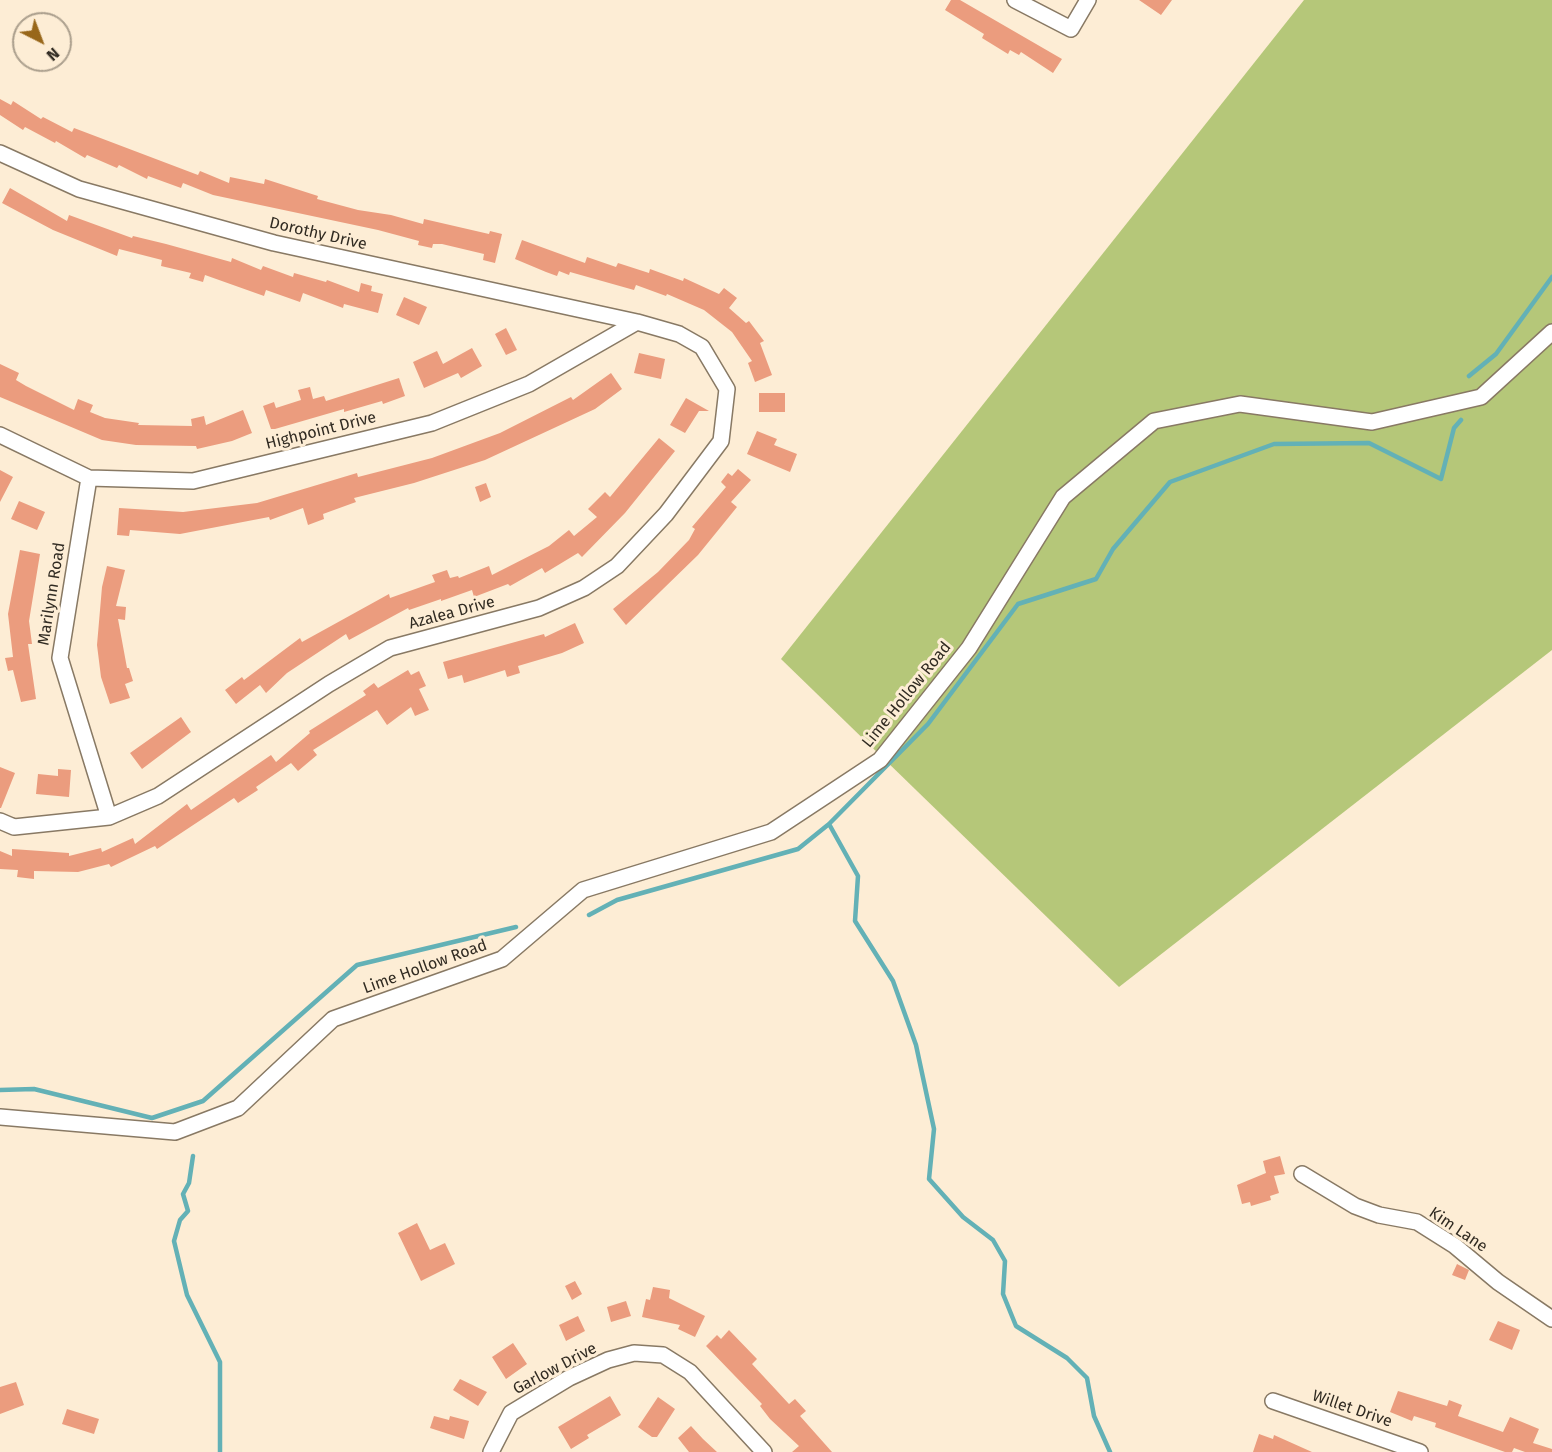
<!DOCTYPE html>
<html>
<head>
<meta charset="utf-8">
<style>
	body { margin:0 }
	#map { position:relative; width:1552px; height:1452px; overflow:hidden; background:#fdedd5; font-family:"Fira Sans",sans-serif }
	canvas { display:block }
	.north { position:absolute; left:12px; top:12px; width:60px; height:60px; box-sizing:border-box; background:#fdedd5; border:2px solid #ab9f8d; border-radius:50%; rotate:138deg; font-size:16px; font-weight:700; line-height:24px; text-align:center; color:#312b22 }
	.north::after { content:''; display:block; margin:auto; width:21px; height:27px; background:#98671a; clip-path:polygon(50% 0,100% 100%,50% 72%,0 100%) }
</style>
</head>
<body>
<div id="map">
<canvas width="1552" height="1452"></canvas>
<div class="north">N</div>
</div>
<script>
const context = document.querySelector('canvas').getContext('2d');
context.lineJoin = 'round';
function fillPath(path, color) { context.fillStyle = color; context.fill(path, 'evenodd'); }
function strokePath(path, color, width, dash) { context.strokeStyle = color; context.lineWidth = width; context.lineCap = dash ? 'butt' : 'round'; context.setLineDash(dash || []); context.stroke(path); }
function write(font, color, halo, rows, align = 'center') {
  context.font = font + ' "Fira Sans",sans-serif'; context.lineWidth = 6; context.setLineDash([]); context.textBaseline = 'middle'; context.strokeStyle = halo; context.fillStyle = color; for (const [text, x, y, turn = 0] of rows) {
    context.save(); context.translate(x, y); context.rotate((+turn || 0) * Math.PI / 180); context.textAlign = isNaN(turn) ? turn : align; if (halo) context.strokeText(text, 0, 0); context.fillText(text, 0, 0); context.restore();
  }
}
const forest = new Path2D(`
	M1304,0H1552V650L1119,987L781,659Z`);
const stream = new Path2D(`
	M1469,376L1496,354L1552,277
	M829,824L858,876L855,921L893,981L916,1045L934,1129L929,1179L963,1217L993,1240L1005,1261L1003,1294L1016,1326L1067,1358L1087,1378L1094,1416L1110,1452
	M589,915L617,900L798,849L829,824L928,724L1018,604L1096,579L1113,549L1170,482L1274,444L1369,443L1441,479L1454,428L1461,420
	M0,1090L34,1089L152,1118L203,1101L357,965L516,927
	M193,1156L189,1183L183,1194L188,1211L180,1220L174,1241L187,1295L220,1362V1452`);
const building = new Path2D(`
	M951,0H960L1062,59L1053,73L1021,52L1019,55L1010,50L1008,54L982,38L984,34L945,10Z
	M1139,0H1172L1161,15Z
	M0,99L11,105L13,101L41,119L43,117L72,132L74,128L198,175L200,171L229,183L230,177L264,184L265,179L318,196L317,199L358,210L391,215L423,224L424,219L489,234L490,231L502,234L495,263L483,260L484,254L442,244H433L432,248L418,245L419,241L378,230L213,195L183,183L181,188L148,176L147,179L119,165L117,168L87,155L85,158L56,141L55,143L25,127L23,130L0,115Z
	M10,188L67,221L69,215L132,238L133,236L166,244L231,262L232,258L261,270L263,266L293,277L294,273L326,282L327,280L359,292L361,283L372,286L371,291L383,294L378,313L344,304L343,308L303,293L300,302L266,290L264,296L205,275L203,282L189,278L191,273L161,266L162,260L119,249L117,256L53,230L2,203Z
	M522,240L585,263L587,257L616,267L618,263L649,273L650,269L683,281L684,278L719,294L724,288L737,298L729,308L746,323L749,321L764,341L760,343L772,375L755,382L748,363L752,361L732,332L704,310L667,294L666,296L636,285L634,290L570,272L569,275L559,271L557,276L546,272L515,259Z
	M404,297L427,307L419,325L396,315Z
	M506,328L517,350L506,355L495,334Z
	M472,348L482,366L461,378L458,373L424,388L413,362L437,351L443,364Z
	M639,353L665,359L661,379L634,373Z
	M0,364L19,373L16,380L26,386L74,410L78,399L93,405L90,412L105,418L139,423L138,425L192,426L191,419L204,416L206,425L243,410L252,433L232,441L197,449L196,446L136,445L102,440L0,397Z
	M611,373L622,389L595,409L485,460L414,483L354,498L356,502L323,514L324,519L308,525L303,508L270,520L269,517L180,534L130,530L129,536L117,535L119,508L183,512L257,503L357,473L358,477L432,458L500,433L571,397L573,400Z
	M399,378L405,396L383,404L382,401L344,412V409L275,429H271L263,406L274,402L276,408L301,400L298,390L310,387L313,399L324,396L326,401Z
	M759,393H785V412H759Z
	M686,398L709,411H699L685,433L670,425Z
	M757,431L777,439L774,445L797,454L790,472L747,454Z
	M659,438L675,451L625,513L582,557L578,553L545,573L542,568L510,586L508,584L474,597L472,590L441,601V599L409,610L408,608L349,640L346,634L287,673L266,693L260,685L236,704L225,690L242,677L244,680L300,638L302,642L389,594L390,598L435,582L432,575L447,570L450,578L458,576L459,578L489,566L492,575L549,546L569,530L574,536L597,517L588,509L605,492L610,497Z
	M738,469L751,480L731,502L737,507L698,555L626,625L613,609L658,572L689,540L695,529L692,527L726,487L721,482L728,473L732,476Z
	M0,470L13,477L0,502Z
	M486,483L491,497L480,502L475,487Z
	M19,501L45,512L37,530L11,519Z
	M20,550L40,554L29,621L32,644H28L36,699L21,702L13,670L8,671L5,658L13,657L8,614Z
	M107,566L125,570L116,606L126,607L125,620L118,619L127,668H129L133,681L125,684L130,698L110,704L101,677L97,645L102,587Z
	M575,623L584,643L562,653L518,666L520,673L507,677L505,670L464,683L462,675L448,679L443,662L544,634L545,637Z
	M408,670L411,675L419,671L426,686L419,689L429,710L415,716L411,707L387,725L377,710L313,750L317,755L298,771L291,763L256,787L258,790L238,803L234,798L157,849L155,846L111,867L109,864L78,872L34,871V879L17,877L18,870L0,869V851L12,856V849L69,853V856L101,848L102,852L133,838L135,844L187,804L191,810L271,755L276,762L310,733L309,731L366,695L363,691L374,683L378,688Z
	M181,717L191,732L142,769L130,753Z
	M0,767L15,773L1,808H0Z
	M58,769L71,770L69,797L36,794L38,774L58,776Z
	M1280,1156L1285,1174L1274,1176L1279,1193L1270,1196L1271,1200L1251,1206L1250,1202L1242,1204L1237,1185L1266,1173L1263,1161Z
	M417,1223L430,1250L445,1243L455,1264L421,1281L398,1233Z
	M1457,1264L1469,1270L1465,1280L1452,1275Z
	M575,1281L582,1294L572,1300L565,1286Z
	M653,1287L670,1290L669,1298L705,1316L695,1337L678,1329L680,1325L642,1317L646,1299L650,1300Z
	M626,1301L631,1316L611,1322L607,1307Z
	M578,1316L585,1331L566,1341L559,1325Z
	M1498,1321L1520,1330L1512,1350L1489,1340Z
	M729,1330L757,1359L752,1364L789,1404L795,1399L806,1411L800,1416L832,1452H792L799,1446L770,1419L760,1406L762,1404L706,1346L717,1335L721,1339Z
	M513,1343L527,1364L506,1379L492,1357Z
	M460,1379L487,1392L478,1406L453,1390Z
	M16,1382L24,1405L0,1414V1387Z
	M1398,1391L1447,1406L1449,1400L1462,1405L1458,1416L1503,1432L1510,1417L1539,1429L1533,1443L1552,1449V1452H1525L1514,1448L1512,1452H1505L1435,1427L1436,1423L1414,1416L1412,1421L1390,1412Z
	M610,1396L621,1415L587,1435L589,1438L571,1449L558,1427Z
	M658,1397L675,1409L657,1437H652L638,1427Z
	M67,1409L99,1419L94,1434L62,1424Z
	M434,1416L449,1420L450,1416L469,1421L464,1439L430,1428Z
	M691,1426L703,1439L717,1452H689L678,1438Z
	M1259,1434L1273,1439L1274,1435L1312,1452H1253Z`);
const minor = new Path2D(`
	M1015,0L1071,29L1088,0
	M0,153L79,189L274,243L637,322L679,334L702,347L727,389L721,441L666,514L617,566L584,588L539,608L390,648L329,684L158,796L109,817L14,827L0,821
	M0,435L89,478L193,481L432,423L529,384L637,322
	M89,478L60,658L109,817
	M0,1117L175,1132L238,1108L333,1019L502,959L583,890L771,832L880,760L969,648L1063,497L1154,421L1240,404L1372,422L1481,397L1552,332
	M1302,1174L1355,1206L1379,1215L1417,1222L1455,1246L1498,1282L1552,1319
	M1273,1401L1420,1452
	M491,1452L511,1413L569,1378L608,1360L634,1353L663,1355L690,1372L764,1452`);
const streetNames = [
	["Dorothy Drive",318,234,13],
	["Highpoint Drive",321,431,-14],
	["Marilynn Road",52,594,-81],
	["Azalea Drive",452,613,-15],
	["Lime Hollow Road",907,695,-51],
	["Lime Hollow Road",425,967,-20],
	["Kim Lane",1458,1230,34],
	["Garlow Drive",555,1369,-28],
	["Willet Drive",1352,1409,19]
];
fillPath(forest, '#b5c779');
strokePath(stream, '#63b1b6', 4.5);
fillPath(building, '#eb9c7e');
strokePath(minor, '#887964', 18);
strokePath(minor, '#fff', 15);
write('16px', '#312b22', '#fdedd5', streetNames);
</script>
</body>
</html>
